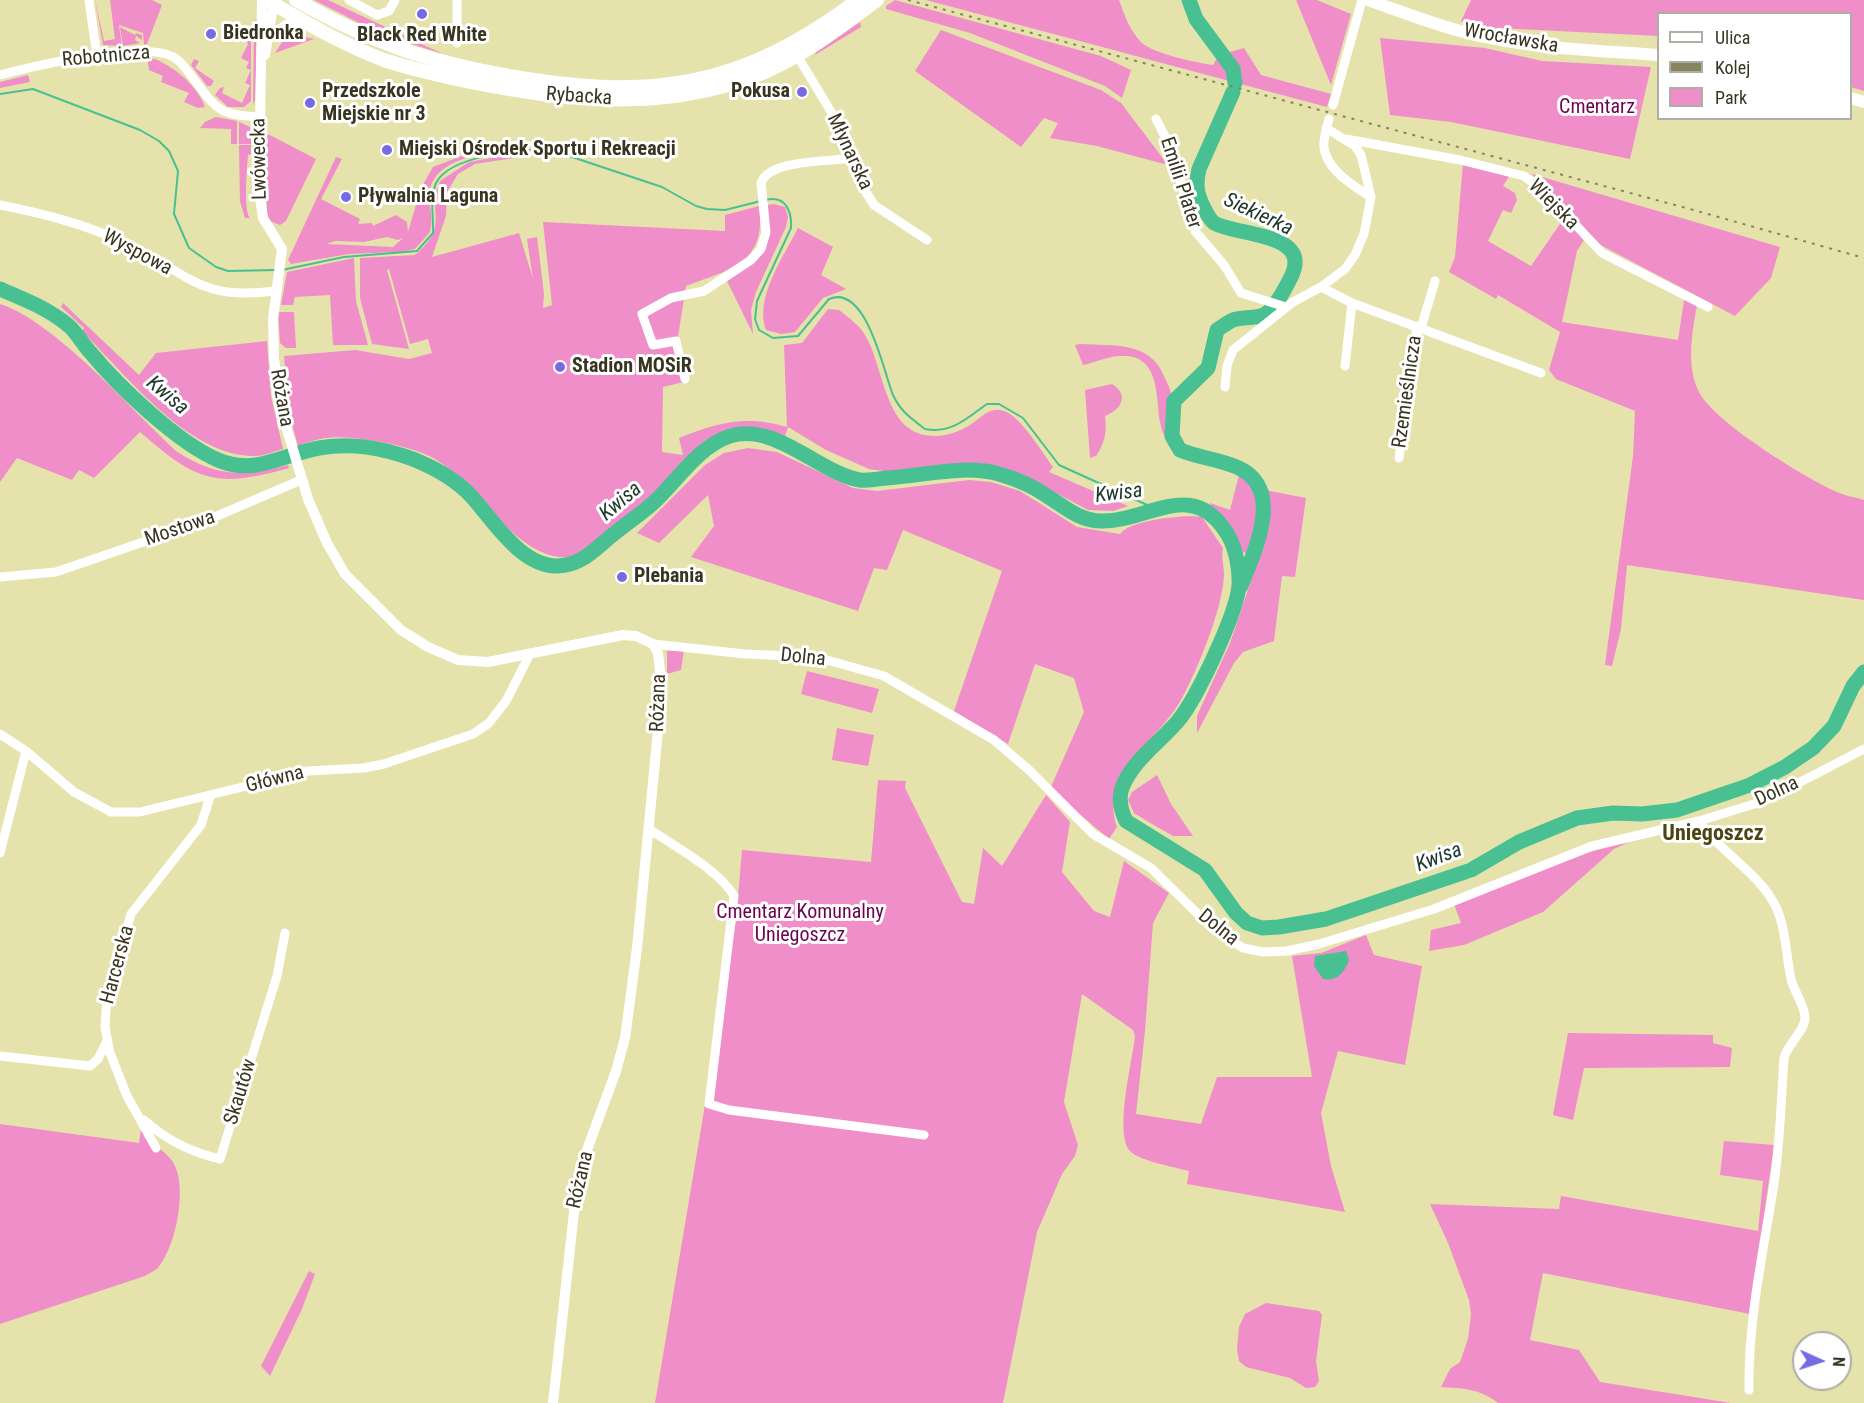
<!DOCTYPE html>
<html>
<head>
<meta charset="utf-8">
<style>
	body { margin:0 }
	#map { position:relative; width:1864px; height:1403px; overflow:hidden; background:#e6e2ab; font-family:"Roboto Condensed",sans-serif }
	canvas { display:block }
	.legend { position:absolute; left:1657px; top:12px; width:195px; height:108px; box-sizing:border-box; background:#fff; border:2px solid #afaea5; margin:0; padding:8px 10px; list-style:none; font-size:18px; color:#37351f }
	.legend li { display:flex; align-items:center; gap:12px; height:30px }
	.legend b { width:30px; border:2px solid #afaea5 }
	.north { position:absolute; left:1792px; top:1331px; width:60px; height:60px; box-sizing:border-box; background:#fff; border:2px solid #afaea5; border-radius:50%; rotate:93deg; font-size:16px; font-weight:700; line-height:24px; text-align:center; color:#37351f }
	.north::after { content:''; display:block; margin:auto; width:21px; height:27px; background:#776ae5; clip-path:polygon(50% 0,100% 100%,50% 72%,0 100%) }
</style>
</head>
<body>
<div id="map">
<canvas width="1864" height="1403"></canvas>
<ul class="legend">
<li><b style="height:8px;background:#fff"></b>Ulica</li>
<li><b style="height:8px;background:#87845f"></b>Kolej</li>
<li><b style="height:16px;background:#f08ec9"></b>Park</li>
</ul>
<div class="north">N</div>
</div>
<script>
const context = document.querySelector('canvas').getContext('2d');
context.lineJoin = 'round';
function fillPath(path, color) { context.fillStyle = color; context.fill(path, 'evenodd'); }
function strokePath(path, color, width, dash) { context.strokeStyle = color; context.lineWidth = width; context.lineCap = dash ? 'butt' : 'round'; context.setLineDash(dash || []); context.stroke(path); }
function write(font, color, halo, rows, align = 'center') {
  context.font = font + ' "Roboto Condensed",sans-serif'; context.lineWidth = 6; context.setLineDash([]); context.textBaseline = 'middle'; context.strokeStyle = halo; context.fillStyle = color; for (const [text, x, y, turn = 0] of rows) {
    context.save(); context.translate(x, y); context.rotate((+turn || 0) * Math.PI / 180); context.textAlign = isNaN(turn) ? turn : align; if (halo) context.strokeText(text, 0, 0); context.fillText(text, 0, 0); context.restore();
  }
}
const green = new Path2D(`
	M95,0L104,41L115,39L110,0H152L162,5L147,44L144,45L143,33L119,25L122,46L103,45Z
	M314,0H328L443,54L381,34Z
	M895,0L1101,56L1131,70L1122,98L1105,86L970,33L886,9V6Z
	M926,0H1119C1124,14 1130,31 1141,42C1151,53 1197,63 1213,65L1219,55L1244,48L1261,75L1331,94L1327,107Z
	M1296,0H1317L1351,14L1331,85Z
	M1471,0H1864V91L1851,87L1850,14H1658V36L1477,27L1461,21Z
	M258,19L255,100L253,105L254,21Z
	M860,22L861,27L815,55L816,52Z
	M251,26V101L244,107H228L215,95L220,88L224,87L222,93L242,103L250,85L245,83L251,70L246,68L249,62L241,58L248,44L245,38Z
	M120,27L135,35L136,33L142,35V40L136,36L135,40L140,43L123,46Z
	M941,30L1101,90L1121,103L1168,165L1097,146L1050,138L1058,123L1044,118L1021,147L915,71Z
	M288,33L314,39L275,53Z
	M1380,38L1485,48L1542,61L1651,67L1630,159L1451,122L1390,115Z
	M147,56C171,64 196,83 205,107L198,108L184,102L189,93L161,82L163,76L149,70Z
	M194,59L199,61L195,68L214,81L211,86H207L191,65Z
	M28,75L30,82L0,88V82Z
	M216,117L237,121V144H231V129L200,128L205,122Z
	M239,122L250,127L252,144H239Z
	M266,133L316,159L286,221L280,225L270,221L267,214Z
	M508,143L510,148C485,154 436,158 430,190C428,204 434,219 430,232L415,249L400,252L349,254L291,264L288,260L336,157L342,159L321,199L360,219L358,224L372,223L373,226L396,215L407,222L408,232L421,188L433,167L472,152ZM387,237L398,240L403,238L393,247L327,244L335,241L364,242Z
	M239,145H251V154L248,155C247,169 243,210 250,218H245L240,201Z
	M513,154L514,158L475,164L458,174L447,192L446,216L432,257L519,233L533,279L527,239L537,237L544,294L543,308L552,305L543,222L725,231V215L759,206C767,263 731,269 686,286L678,337L688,381L663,387L662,452L683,455L679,438C719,422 745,415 787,427L784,345L802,343L828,309L839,310C848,317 859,325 865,335C881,361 884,412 910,429C927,441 953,436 970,425C984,416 992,403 1010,414C1024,423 1043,453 1053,467L1049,472L1128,506L1113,511L1088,510L1028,478L983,464L943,466L905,474L869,469L826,450L788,427L785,436L740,430L717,435L656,492L576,557C517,565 482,487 435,459C416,448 391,444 369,440C343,436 323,435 298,446L288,410L284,356L355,350L409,359L432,353L428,339L410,344L389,269L387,270L409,349L372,344L360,298V258L415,255C451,225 426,215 440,181L469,162Z
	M1463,163L1510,175L1503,186L1515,193L1517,200L1511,213L1503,210L1488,241L1531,266L1564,218L1584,240L1577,251L1562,322L1678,340L1684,300L1697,305C1692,332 1686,367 1699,392C1714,422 1805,478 1837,492C1845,496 1855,497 1864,500V600L1627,565L1621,629L1612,666L1605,665L1633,456L1635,411L1556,379L1549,370L1560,332L1498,295L1496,299L1449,272L1455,257Z
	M1532,174L1780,247L1771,278L1735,316L1595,242Z
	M774,204L785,207L788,217L786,227L756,292L751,310L753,334L727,281L769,236L768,205Z
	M798,228L833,247L821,275L846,289L823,298L795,332L781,334L766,330C754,298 784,256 798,228Z
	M354,258L356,301L368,345H333L330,295L295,297L293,305H281L287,272Z
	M63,303L139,375L156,353L267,341L271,396L283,449C275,451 265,456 256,456C190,458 125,374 82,331L84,328L61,307Z
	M0,304C54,321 132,410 176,451C216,477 243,477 288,465L289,468C215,489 196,481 140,432L94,478L79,470L72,480L17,458L0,482Z
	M278,312H294L296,348H286L280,343Z
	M1080,344C1113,346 1150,341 1164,376C1167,383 1172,391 1171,398C1169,417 1166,433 1173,452C1167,443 1162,433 1160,422C1156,398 1160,356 1124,356C1111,355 1096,362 1083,365L1075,345Z
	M1112,384C1130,395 1121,410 1105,416C1107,432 1105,443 1096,456L1090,458L1085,390Z
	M748,448L777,452L853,488L877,491L969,480L991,482L1020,491L1077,527L1120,534C1129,520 1186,514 1202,517L1223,548C1221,558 1224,565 1224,575C1223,608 1197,671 1181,700C1156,744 1099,771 1117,827L1109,839L1050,789L1084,712L1074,678L1035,664L1008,744L954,711L1002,571L903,530L887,570L874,568L858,611L691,557L714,526L708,495L659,543L637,533L705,465L724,453Z
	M1205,464C1218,464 1235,465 1245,475C1266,493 1262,533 1250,555L1241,551L1229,524L1211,511L1210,503L1230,510L1239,475Z
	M1264,486L1270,491L1306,498L1295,577L1282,576L1274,641L1243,652L1234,663L1197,733V716L1230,643L1258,560L1270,506Z
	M684,650L681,670L667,674V651Z
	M807,671L879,689L872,713L801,694Z
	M837,728L874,735L868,766L832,760Z
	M1157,775L1171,804L1193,836H1173L1152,824L1134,813L1128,800L1132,792Z
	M878,780L906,781L905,788L962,902L974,904L983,848L1002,866L1046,795L1070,822L1062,872L1094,911L1110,917L1124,861L1169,893L1153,923L1145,1031L1136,1114L1201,1124L1217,1077H1312L1292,956L1321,953L1366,935L1374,955L1422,966L1405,1065L1338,1051L1321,1113L1331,1166L1345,1212L1187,1184L1189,1171C1174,1167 1141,1161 1131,1152C1113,1136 1133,1058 1135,1036L1133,1030L1082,994L1064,1102L1078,1145L1075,1156L1062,1174L1037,1232L1003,1403H655L736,920L742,850L871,862Z
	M1631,841L1614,849L1543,912L1464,945L1429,951L1431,930L1461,923L1454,904L1590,852Z
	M1568,1033L1713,1035V1043L1732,1048L1730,1067L1584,1068L1573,1120L1553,1115Z
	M0,1124L139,1143L141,1129C149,1144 164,1149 173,1162C188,1186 176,1244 160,1265C157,1270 150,1273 145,1276L0,1324Z
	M1724,1141L1774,1145L1750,1314L1543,1273L1530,1340L1579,1350L1600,1382L1731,1403H1498C1481,1389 1462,1388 1441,1387L1450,1369L1460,1362L1468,1339L1471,1314L1469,1300L1448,1243L1430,1204L1559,1209L1561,1196L1758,1231L1763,1181L1720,1175Z
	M309,1271L315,1274L302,1309L270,1376L261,1366Z
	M1266,1303L1319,1311L1322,1315L1316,1361L1319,1381L1315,1387L1306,1388L1290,1378L1246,1367L1239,1361L1237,1349L1239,1327L1245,1314Z`);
const water = new Path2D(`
	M1346,951L1349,960C1345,972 1336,982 1323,979L1314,966L1315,956Z`);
const stream = new Path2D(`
	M0,94L33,89L140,130L159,141L169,151L178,171L174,214L189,248L216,267L228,271L276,270
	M766,200C786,195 792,212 791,228L757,301L755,319L759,330L773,338L798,336L829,299C867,283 884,374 893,395C900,411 912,419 925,429C952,434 967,418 987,404H999L1023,418L1059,465L1156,509
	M282,270L344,257L417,251L433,233C434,217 429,199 436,183C450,155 520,150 548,149L662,187L696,206L707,209L725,210L761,201`);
const river = new Path2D(`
	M1189,0L1196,19L1233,69L1235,83
	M1233,92L1199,169C1196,182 1196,191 1202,204C1205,210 1209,219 1214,223C1237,236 1313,232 1291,277C1285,289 1278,303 1268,312C1259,320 1244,316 1233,320C1228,322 1222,327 1217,330L1208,368L1174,401L1172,436L1180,450C1199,458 1220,459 1239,468C1285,490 1254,552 1241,586
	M0,289C24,299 49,309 69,326C78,334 83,345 91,353C119,387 178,443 218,460C255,476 284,454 319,448C352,442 382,448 413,459C435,468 456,479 472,497C493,520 521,567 558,566C581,565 593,551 610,537C623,526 638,516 651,505C676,483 697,447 730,436C775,422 819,473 860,480C868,481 879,479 886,478C924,476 963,464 999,474C1016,479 1033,486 1047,496C1065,507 1079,521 1102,521C1148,522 1193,476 1228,535C1236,549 1240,570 1239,586C1236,615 1197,698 1178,721C1160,742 1132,761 1122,788C1118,800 1121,811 1126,821L1205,870L1236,913L1247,923L1262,928L1279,927L1326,919L1471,870L1519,842L1577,818L1613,813L1642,814L1677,810L1750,785L1785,767L1813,748L1834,726L1853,686L1864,672`);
const minor = new Path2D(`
	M89,0L97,56
	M349,0L377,15L389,11L395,0
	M457,0V43
	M795,52L839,125L864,189L874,205L927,240
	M0,75C34,66 147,39 175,58C183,63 187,71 193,78C218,111 218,114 259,117
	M1333,105L1362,0
	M1156,119L1171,148L1195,231L1224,265L1241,293L1286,307
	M1329,119C1327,127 1323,138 1324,147C1326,169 1353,186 1371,197
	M1346,139L1460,160L1524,176L1542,189L1602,253L1708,307
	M0,205C44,214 86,224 127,244C190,273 196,301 275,291
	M1321,287L1352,303L1541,373
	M1421,328L1435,281
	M1345,366L1352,303
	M685,379L676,341L653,345L642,314L671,298L704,291L751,260L761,249L766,232L761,183C770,159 829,162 852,158
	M1225,387L1227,366L1233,350L1293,302L1321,287L1345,269L1355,255L1364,234L1371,197L1361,155L1355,146L1326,128
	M1399,458L1417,326
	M0,577L56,572L210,519L301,480
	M653,644L745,654L816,657L884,676L994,740L1029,770L1093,834L1151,868L1214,930L1243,948L1263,952L1287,951L1319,944L1434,909L1592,846L1699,821L1764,801L1864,749
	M0,734L26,751L74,792L111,812H140L308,771L364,768L384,764L473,734L489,723L506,701L530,654
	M1699,821C1720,853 1759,872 1776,907C1786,929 1786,955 1791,979C1794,992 1805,1005 1805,1018C1805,1031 1788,1043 1784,1058C1781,1101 1780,1148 1773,1190C1762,1257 1748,1323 1749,1390
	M649,829C674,846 719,870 734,896L709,1104L729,1110L924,1135
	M0,853L26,751
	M0,1056L90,1066L98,1059L107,1041
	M144,1120C166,1140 190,1152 220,1159L277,976L285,933
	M156,1148L127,1096L110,1053L105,1027L107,996L131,914L201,825L210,797`);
const tertiary = new Path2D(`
	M262,0L259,191L263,218L282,249L273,319L274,359L282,413L308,499L327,543L345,574L401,630L428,647L458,660L488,662L623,635L636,636L653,644L658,653L662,689L637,948L625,1038L616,1071L580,1169L577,1185L553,1403
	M269,38L286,25L305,23
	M265,55L274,0`);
const secondary = new Path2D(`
	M1368,0C1400,11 1432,24 1464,32C1527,49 1593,50 1658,55
	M1850,98L1864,102`);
const primary = new Path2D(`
	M267,0C304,22 344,45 384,60C417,71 451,78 486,85C580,103 676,110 767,71C807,53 842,26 877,0
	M296,0C370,42 425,61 509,76C651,101 741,88 858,0`);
const rail = new Path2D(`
	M908,0L1690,209L1864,258`);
const markers = [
	[422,14,6,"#776ae5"],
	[211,34,6,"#776ae5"],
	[802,92,6,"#776ae5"],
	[310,103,6,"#776ae5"],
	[387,150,6,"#776ae5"],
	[346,197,6,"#776ae5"],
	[560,367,6,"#776ae5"],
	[622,577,6,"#776ae5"]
];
const poiNames = [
	["Biedronka",223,34],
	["Black Red White",422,36,"center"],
	["Przedszkole",322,92],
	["Miejskie nr 3",322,115],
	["Pokusa",790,92,"right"],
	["Miejski Ośrodek Sportu i Rekreacji",399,150],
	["Pływalnia Laguna",358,197],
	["Stadion MOSiR",572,367],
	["Plebania",634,577]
];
const streetNames = [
	["Wrocławska",1511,39,10],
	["Robotnicza",106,57,-5],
	["Rybacka",579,97,4],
	["Młynarska",849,152,65],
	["Lwówecka",260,159,-91],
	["Emilii Plater",1180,183,72],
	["Wiejska",1553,205,45],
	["Wyspowa",137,253,28],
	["Rzemieślnicza",1408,392,-82],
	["Różana",281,398,80],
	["Mostowa",180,529,-19],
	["Dolna",803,658,6],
	["Różana",659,703,-88],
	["Główna",275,780,-14],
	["Dolna",1777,792,-25],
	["Dolna",1218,928,39],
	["Harcerska",118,965,-75],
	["Skautów",241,1092,-73],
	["Różana",581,1180,-77]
];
const parkNames = [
	["Cmentarz",1597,108],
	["Cmentarz Komunalny",800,913],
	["Uniegoszcz",800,936]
];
const waterNames = [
	["Siekierka",1258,215,25],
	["Kwisa",167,396,40],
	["Kwisa",1119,494,-7],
	["Kwisa",621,502,-40],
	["Kwisa",1439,858,-21]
];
const quarterNames = [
	["Uniegoszcz",1713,834]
];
fillPath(green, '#f08ec9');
fillPath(water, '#49c092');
strokePath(stream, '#49c092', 2);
strokePath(river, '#49c092', 15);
strokePath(minor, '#fff', 9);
strokePath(tertiary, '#fff', 10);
strokePath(secondary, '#fff', 12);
strokePath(primary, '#fff', 14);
strokePath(rail, '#87845f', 2, [3, 6]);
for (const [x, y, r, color] of markers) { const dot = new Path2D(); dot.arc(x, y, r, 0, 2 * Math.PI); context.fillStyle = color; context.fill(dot); strokePath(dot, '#fff', 2); }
write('bold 20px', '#37351f', '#fff', poiNames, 'left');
write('20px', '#37351f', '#fff', streetNames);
write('20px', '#6d024f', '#fff', parkNames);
write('italic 21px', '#20392e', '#fff', waterNames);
write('bold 22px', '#4b4611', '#fff', quarterNames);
</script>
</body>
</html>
